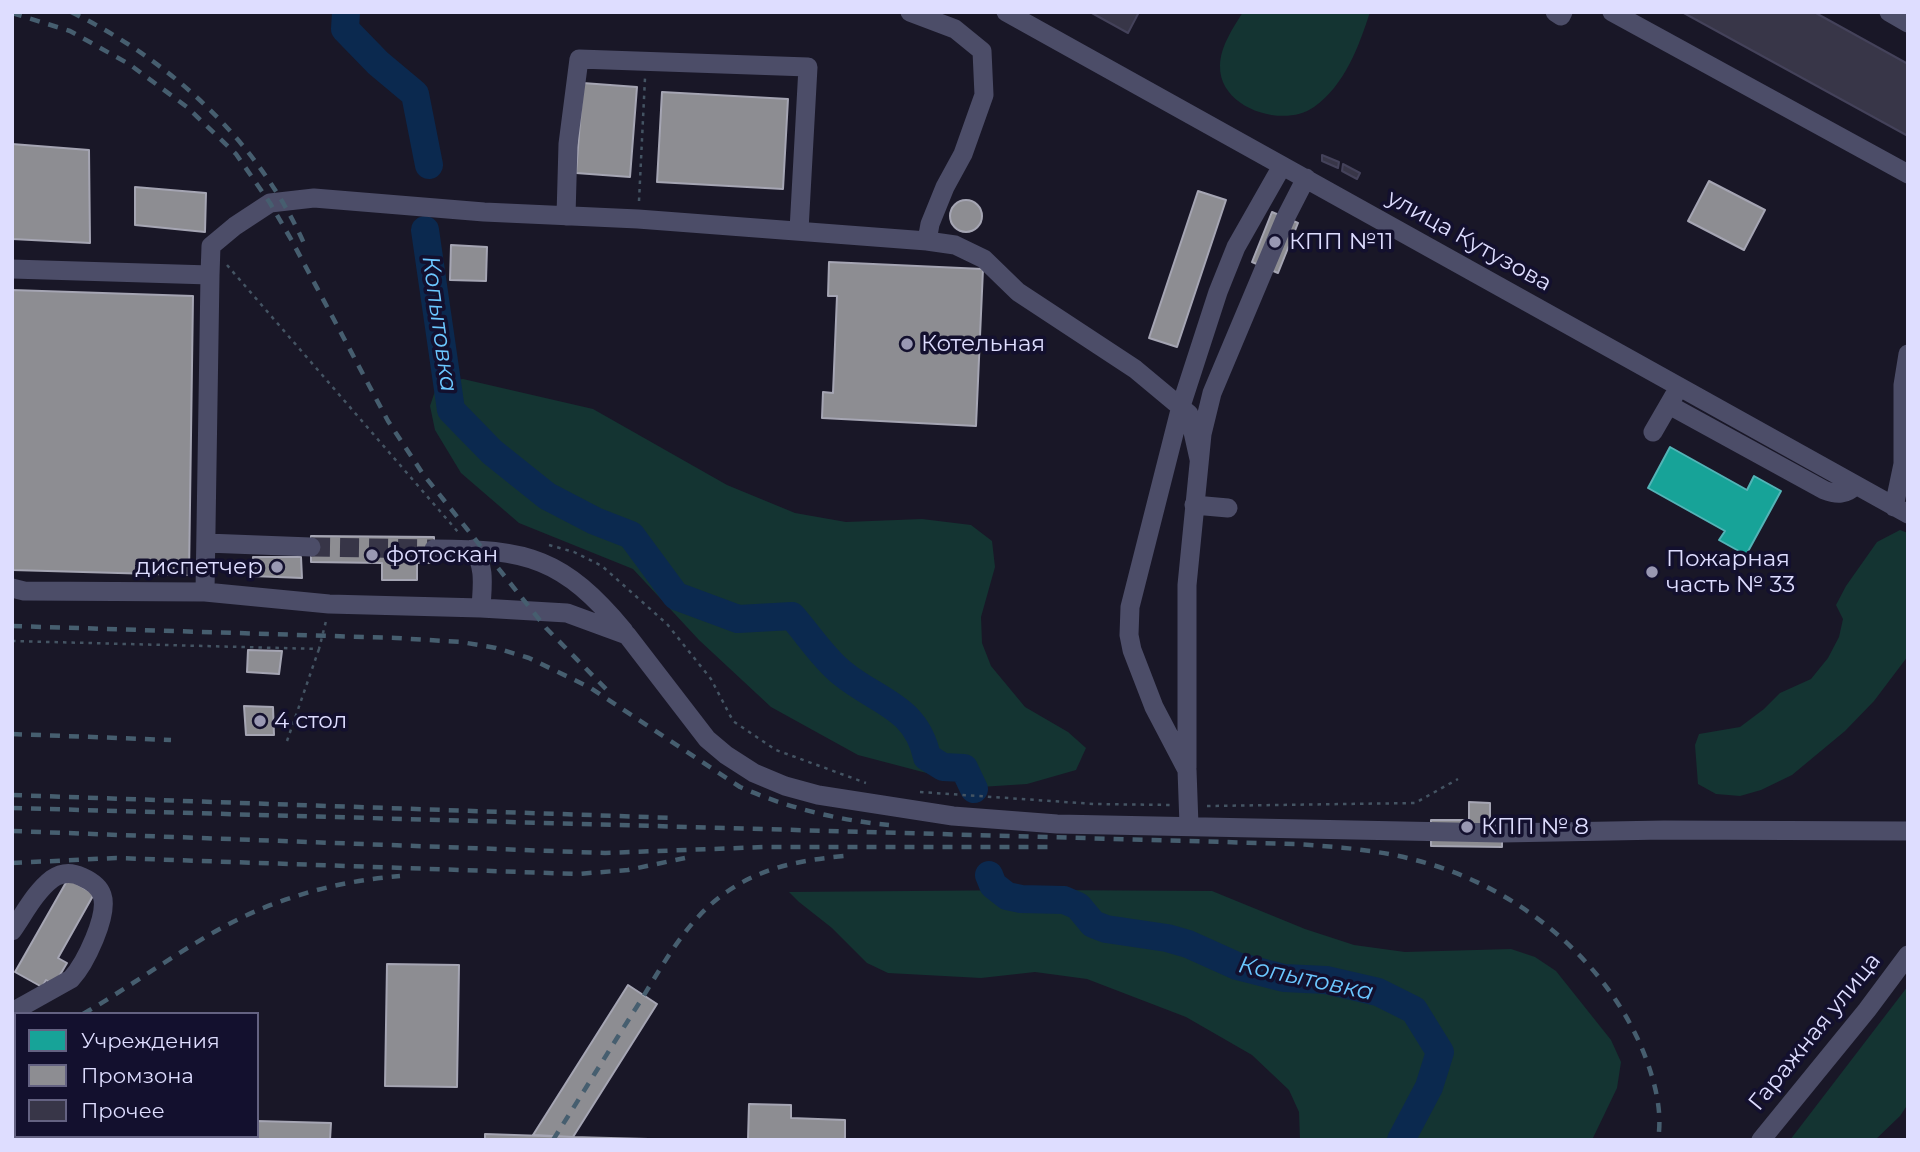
<!DOCTYPE html>
<html>
<head>
<meta charset="utf-8">
<style>
	body { margin:0 }
	#map { position:relative; width:1920px; height:1152px; overflow:hidden; background:#191727; font-family:Montserrat,sans-serif }
	canvas { display:block }
	.frame { position:absolute; inset:0; border:14px solid #deddff; pointer-events:none }
	.legend { position:absolute; left:14px; top:1012px; width:245px; height:126px; box-sizing:border-box; background:#13102e; border:2px solid #646282; margin:0; padding:9px 12px; list-style:none; font-size:21px; color:#deddff }
	.legend li { display:flex; align-items:center; gap:14px; height:35px }
	.legend b { width:35px; border:2px solid #646282 }
</style>
</head>
<body>
<div id="map">
<canvas width="1920" height="1152"></canvas>
<div class="frame"></div>
<ul class="legend">
<li><b style="height:19px;background:#17a398"></b>Учреждения</li>
<li><b style="height:19px;background:#8d8d92"></b>Промзона</li>
<li><b style="height:19px;background:#383648"></b>Прочее</li>
</ul>
</div>
<script>
const context = document.querySelector('canvas').getContext('2d');
context.lineJoin = 'round';
function fillPath(path, color) { context.fillStyle = color; context.fill(path, 'evenodd'); }
function strokePath(path, color, width, dash) { context.strokeStyle = color; context.lineWidth = width; context.lineCap = dash ? 'butt' : 'round'; context.setLineDash(dash || []); context.stroke(path); }
function write(font, color, halo, rows, align = 'center') {
  context.font = font + ' Montserrat,sans-serif'; context.lineWidth = 7; context.setLineDash([]); context.textBaseline = 'middle'; context.strokeStyle = halo; context.fillStyle = color; for (const [text, x, y, turn = 0] of rows) {
    context.save(); context.translate(x, y); context.rotate((+turn || 0) * Math.PI / 180); context.textAlign = isNaN(turn) ? turn : align; if (halo) context.strokeText(text, 0, 0); context.fillText(text, 0, 0); context.restore();
  }
}
const green = new Path2D(`
	M1243,12H1370C1359,46 1345,85 1314,107C1283,129 1219,108 1220,66C1220,47 1233,28 1243,12Z
	M463,379L593,409L727,485L795,513L846,522L922,519L971,525L992,541L995,567L981,617L982,643L991,666L1025,707L1068,732L1086,748L1076,770L1027,784L980,787L858,755L771,707L699,640L633,569L519,523L461,473L435,430L430,406L438,382Z
	M1900,530L1908,533V656L1874,701L1845,731L1792,775L1761,790L1740,796L1716,794L1698,784L1695,745L1699,734L1740,727L1764,709L1780,693L1811,679L1828,658L1839,637L1843,619L1836,605L1846,586L1877,542Z
	M1031,890L1212,891L1305,929L1354,945L1405,952L1511,949L1535,957L1556,971L1611,1040L1621,1062L1617,1088L1592,1140H1300L1299,1112L1289,1090L1252,1055L1186,1017L1087,979L1035,972L981,978L888,973L867,963L832,928L799,902L789,892Z
	M1908,986V1104L1900,1116L1875,1140H1790Z`);
const public = new Path2D(`
	M1670,447L1747,490L1754,476L1781,491L1746,555L1719,540L1725,531L1648,488Z`);
const industry = new Path2D(`
	M583,83L637,87L630,177L576,173Z
	M662,92L788,99L783,189L657,182Z
	M12,144L89,150L90,243L12,239Z
	M1709,181L1765,210L1744,250L1688,221Z
	M135,187L206,193L205,232L135,225Z
	M1198,191L1226,200L1177,347L1149,338Z
	M950 216a16 16 0 1 1 32 0a16 16 0 1 1-32 0Z
	M1272,212L1298,223L1278,273L1252,262Z
	M451,245L487,247L486,281L450,280Z
	M829,262L983,269L976,426L822,418L823,392L833,393L837,296H828Z
	M12,290L193,296L189,575L12,570Z
	M311,536L434,537V563H417V580H382V563L311,562Z
	M253,557H301L302,578L252,576Z
	M248,650L282,651L279,674L247,672Z
	M244,706L273,707L274,735H246Z
	M1469,802L1490,803V821H1502V847L1431,846V820H1469Z
	M68,879L94,894L58,958L67,963L54,985L46,980L42,987L15,972Z
	M387,964L459,965L457,1087L385,1086Z
	M628,985L657,1004L573,1137L533,1135Z
	M749,1104L791,1105V1118L845,1120V1140H748Z
	M257,1121L331,1123L330,1140H36L60,1139V1136H257Z
	M485,1134L573,1137L686,1140H485Z`);
const river = new Path2D(`
	M346,12L345,29L378,63L415,94L429,165
	M425,230L451,410L492,452L547,496L595,521L631,535L676,596L738,619L792,616C808,634 823,658 842,673C877,702 916,706 927,757L943,767L964,768L974,789
	M989,875L993,885L1007,896L1021,899L1064,900L1078,906L1093,924L1106,929L1167,938L1188,944L1237,966L1284,978L1326,980L1378,992L1414,1010L1440,1052L1429,1087L1401,1140`);
const building = new Path2D(`
	M1090,12H1139L1128,33Z
	M1682,12H1814L1908,64V136Z
	M1322,155L1339,162L1338,168L1322,161Z
	M1343,164L1360,173L1357,179L1342,171Z`);
const minorTunnel = new Path2D(`
	M311,547L434,549`);
const path = new Path2D(`
	M639,201L645,78
	M227,265L458,532
	M549,545L574,552L602,566L667,624L711,679L733,721L776,750L866,783
	M12,641L319,649L326,621
	M287,741L319,649
	M920,792L1094,804L1172,805
	M1207,806L1415,803L1458,779`);
const minor = new Path2D(`
	M910,12L955,29L982,51L984,95L963,154L945,187L930,224L927,241L955,245L984,259L1018,292L1135,369L1189,414L1199,459
	M1006,12L1908,514
	M1555,12L1561,16L1563,12
	M1612,12L1908,174
	M1889,12L1908,23
	M566,216L568,144L579,59L808,67L799,230
	M12,269L210,275L205,592
	M210,275L211,246L235,226L270,203L314,198L484,212L638,219L927,241
	M1669,405L1824,490C1837,495 1846,495 1856,485
	M1653,432L1675,394
	M1194,505L1228,508
	M1894,507L1903,464V385L1908,354
	M206,543L311,547
	M434,549C528,549 563,558 624,631
	M473,549C486,567 482,587 481,608
	M12,588L24,591L205,592L329,604L481,608L567,613L627,635L707,739L726,755L754,773L785,786L818,795L953,816L1057,824L1502,833L1664,830L1908,831
	M1187,768V585L1202,434L1212,393L1286,217L1306,178
	M1189,825L1187,770L1154,707L1132,650L1129,635L1130,607L1181,406L1218,292L1236,247L1282,166
	M12,931C24,914 35,892 52,879C62,872 72,872 82,877C91,881 99,886 102,895C109,915 85,964 71,979L12,1012
	M1761,1140L1867,1010L1908,955`);
const rail = new Path2D(`
	M71,12C172,61 261,144 306,248
	M12,13L70,31L129,64L187,107L236,154L270,203L292,241L388,421L423,474L546,628L607,690
	M12,626L396,638L461,642L496,648L529,658L589,687L740,787C788,808 837,820 889,825
	M12,734L171,740
	M12,795L675,818
	M12,808L1295,844C1339,847 1383,850 1426,863C1525,891 1616,969 1649,1067C1657,1091 1662,1115 1658,1140
	M12,831L605,853L765,847H1048
	M12,863L116,858L577,874L628,870L685,858
	M83,1014C128,988 170,957 216,931C272,899 336,881 400,876
	M12,1054L16,1052
	M553,1140C581,1096 608,1052 636,1008C662,967 686,919 728,891C763,867 802,860 844,856`);
const markers = [
	[1275,242,7,"#9998b3"],
	[907,344,7,"#9998b3"],
	[372,555,7,"#9998b3"],
	[277,567,7,"#9998b3"],
	[1652,572,7,"#9998b3"],
	[260,721,7,"#9998b3"],
	[1467,827,7,"#9998b3"]
];
const streetNames = [
	["улица Кутузова",1469,241,29],
	["Гаражная улица",1815,1032,-51]
];
const poiNames = [
	["КПП №11",1289,242],
	["Котельная",921,344],
	["фотоскан",386,555],
	["Пожарная",1666,559],
	["часть № 33",1666,585],
	["диспетчер",263,567,"right"],
	["4 стол",274,721],
	["КПП № 8",1481,827]
];
const waterNames = [
	["Копытовка",439,324,82],
	["Копытовка",1306,979,12]
];
fillPath(green, '#143432');
fillPath(public, '#17a398');
strokePath(public, '#53b4b7', 2);
fillPath(industry, '#8d8d92');
strokePath(industry, '#a5a5b3', 2);
strokePath(river, '#0b294f', 28);
fillPath(building, '#383648');
strokePath(building, '#44425a', 2);
strokePath(minorTunnel, '#373547', 19, [19, 10]);
strokePath(path, '#445463', 2.5, [3.5, 5]);
strokePath(minor, '#4c4d68', 19);
strokePath(rail, '#465e6f', 4.5, [10, 9]);
for (const [x, y, r, color] of markers) { const dot = new Path2D(); dot.arc(x, y, r, 0, 2 * Math.PI); context.fillStyle = color; context.fill(dot); strokePath(dot, '#13102e', 2.5); }
write('23px', '#deddff', '#13102e', streetNames);
write('23px', '#deddff', '#13102e', poiNames, 'left');
write('italic 24px', '#6bc7ff', '#13102e', waterNames);
</script>
</body>
</html>
